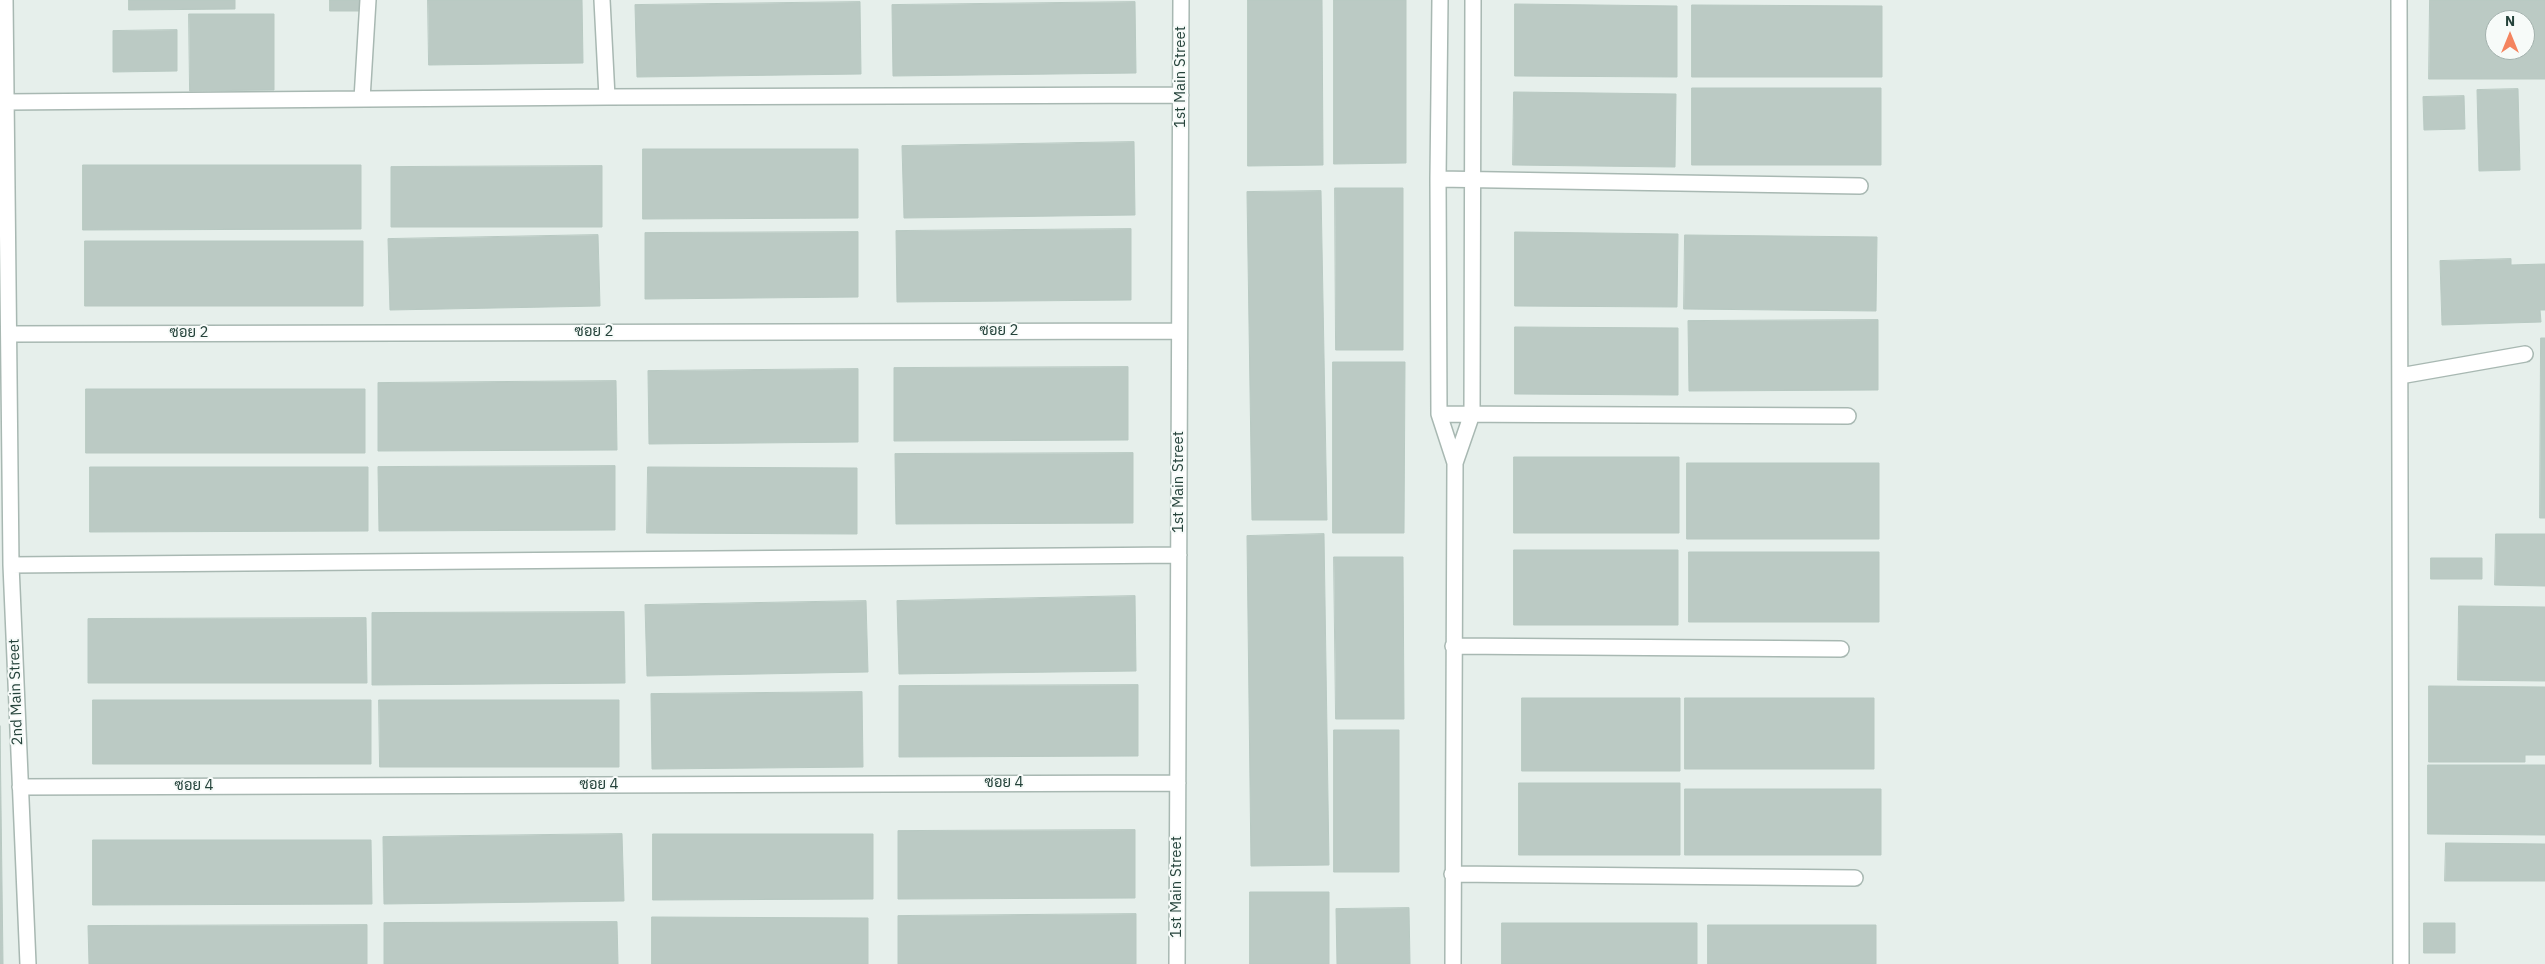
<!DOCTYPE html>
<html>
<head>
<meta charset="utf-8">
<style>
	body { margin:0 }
	#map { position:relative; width:2545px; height:964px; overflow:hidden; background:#e6efeb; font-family:"IBM Plex Sans",sans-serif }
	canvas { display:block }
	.north { position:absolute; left:2485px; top:10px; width:50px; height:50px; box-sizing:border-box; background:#f7fbf9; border:1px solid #a3b1ad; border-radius:50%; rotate:0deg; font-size:14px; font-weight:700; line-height:20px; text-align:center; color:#24423a }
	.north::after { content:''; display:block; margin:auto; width:18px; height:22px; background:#f4845f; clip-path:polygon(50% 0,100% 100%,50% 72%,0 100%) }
</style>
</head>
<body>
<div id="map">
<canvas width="2545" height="964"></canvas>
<div class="north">N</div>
</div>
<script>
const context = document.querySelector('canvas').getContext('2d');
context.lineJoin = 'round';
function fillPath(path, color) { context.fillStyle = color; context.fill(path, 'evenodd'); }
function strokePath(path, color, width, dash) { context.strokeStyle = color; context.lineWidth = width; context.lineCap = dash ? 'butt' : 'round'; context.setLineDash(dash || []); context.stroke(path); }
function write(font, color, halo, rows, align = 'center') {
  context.font = font + ' "IBM Plex Sans",Sarabun,sans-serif'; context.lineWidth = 4; context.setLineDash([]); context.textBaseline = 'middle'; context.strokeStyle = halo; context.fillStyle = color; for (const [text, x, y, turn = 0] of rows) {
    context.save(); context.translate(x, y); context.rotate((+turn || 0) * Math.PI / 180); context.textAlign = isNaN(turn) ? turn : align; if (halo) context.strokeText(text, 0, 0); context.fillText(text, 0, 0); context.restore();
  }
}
const building = new Path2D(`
	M129,0H235V9L129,10Z
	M330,0H363V11H330Z
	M428,0H582L583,63L429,65Z
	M1248,0H1322L1323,165L1248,166Z
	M1334,0H1406V163L1334,164Z
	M2430,0H2545V79H2429ZM2495,20H2525V50H2495Z
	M860,2L861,74L637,77L635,5Z
	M1135,2L1136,73L893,76L892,5Z
	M1515,4L1677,6V77L1515,76Z
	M1692,5L1882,6V77H1692Z
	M189,14H274V90L190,91Z
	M177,30V71L113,72V31Z
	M1692,88H1881V165H1692Z
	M2518,89L2520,170L2479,171L2477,90Z
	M1514,92L1676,94L1675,167L1513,165Z
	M2464,96L2465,129L2424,130L2423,97Z
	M1134,142L1135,215L904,218L902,146Z
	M643,149H858V218L643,219Z
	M83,165H361V229L83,230Z
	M602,166V227H391V167Z
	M1335,188H1403V350H1336Z
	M1321,191L1327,520H1252L1247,192Z
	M1131,229V300L897,302L896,231Z
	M858,232V297L645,299V233Z
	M1515,232L1678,234L1677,307L1515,306Z
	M598,235L600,306L390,310L388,239Z
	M1685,235L1877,237L1876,311L1684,309Z
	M85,241H363V306H85Z
	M2511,259V265L2545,264V310H2540L2541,322L2442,325L2440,261Z
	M0,281L2,351H0Z
	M1878,320V390L1689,391L1688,321Z
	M1515,327L1678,328V395L1515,394Z
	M2541,338H2545V518H2540Z
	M1333,362H1405L1404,533H1333Z
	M1128,367V440L894,441V368Z
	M858,369V442L649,444L648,371Z
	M616,381L617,450L378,451V383Z
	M86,389H365V453H86Z
	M1133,453V523L896,524L895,454Z
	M1514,457H1679V533H1514Z
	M1687,463H1879V539H1687Z
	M615,466V530L379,531L378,467Z
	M90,467H368V531L90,532Z
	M648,467L857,468V534L647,533Z
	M1324,534L1329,865L1251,866L1247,536Z
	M2496,534H2545V586L2495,585Z
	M1514,550H1678V625H1514Z
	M1689,552H1879V622H1689Z
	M1334,557H1403L1404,719H1336Z
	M2431,558H2482V579H2431Z
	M1135,596L1136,671L899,674L897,601Z
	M866,601L868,672L647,676L645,605Z
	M2459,606L2545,607V681L2458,680Z
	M624,612L625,683L372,685V613Z
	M366,618L367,683H88V619Z
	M1138,685V756L899,757V686Z
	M2429,686L2545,687V755H2525V762H2429Z
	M862,692L863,767L652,769L651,694Z
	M1522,698H1680V771H1522Z
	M1685,698H1874V769H1685Z
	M93,700H371V764H93Z
	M379,700H619V767H380Z
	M0,726L3,964H0Z
	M1334,730H1399V872H1334Z
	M2428,765H2545V835L2428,834Z
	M1519,783H1680V855H1519Z
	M1685,789H1881V855H1685Z
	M1135,830V898L898,899V831Z
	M622,834L624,901L384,904L383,837Z
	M653,834H873V899L653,900Z
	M93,840H371L372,904L93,905Z
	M2446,843L2545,844V881H2445Z
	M1250,892H1329V964H1250Z
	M1409,908L1410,964H1337L1336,909Z
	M1136,914V964H898V916Z
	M652,917L868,918V964H652Z
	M617,922L618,964H384V923Z
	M1502,923H1697V964H1502Z
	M2424,923H2455V953H2424Z
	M367,925V964H89L88,926Z
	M1708,925H1876V964H1708Z`);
const minor = new Path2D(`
	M5,0L11,565L28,964
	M602,0L607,97
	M1440,0L1438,179L1439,414L1455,463L1453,964
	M2399,0L2401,964
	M362,99L368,0
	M6,102L607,97L1181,95
	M1438,179L1860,186
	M9,334L1179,331
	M2400,376L2525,354
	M1439,414L1848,416
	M1455,463L1472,414L1473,0
	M11,565L1179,555
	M1453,646L1841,649
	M20,787L1178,783
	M1452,874L1855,878
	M1177,964L1181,0`);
const streetNames = [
	["1st Main Street",1181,77,-90],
	["ซอย 2",999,331],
	["ซอย 2",594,332],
	["ซอย 2",189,333],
	["1st Main Street",1179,482,-90],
	["2nd Main Street",16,692,-92],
	["ซอย 4",1004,783],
	["ซอย 4",599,785],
	["ซอย 4",194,786],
	["1st Main Street",1177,887,-90]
];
fillPath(building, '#bbcac4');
strokePath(building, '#b8c9c2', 1);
strokePath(minor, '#a8b8b2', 18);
strokePath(minor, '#fff', 15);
write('15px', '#24423a', '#f7fbf9', streetNames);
</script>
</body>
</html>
